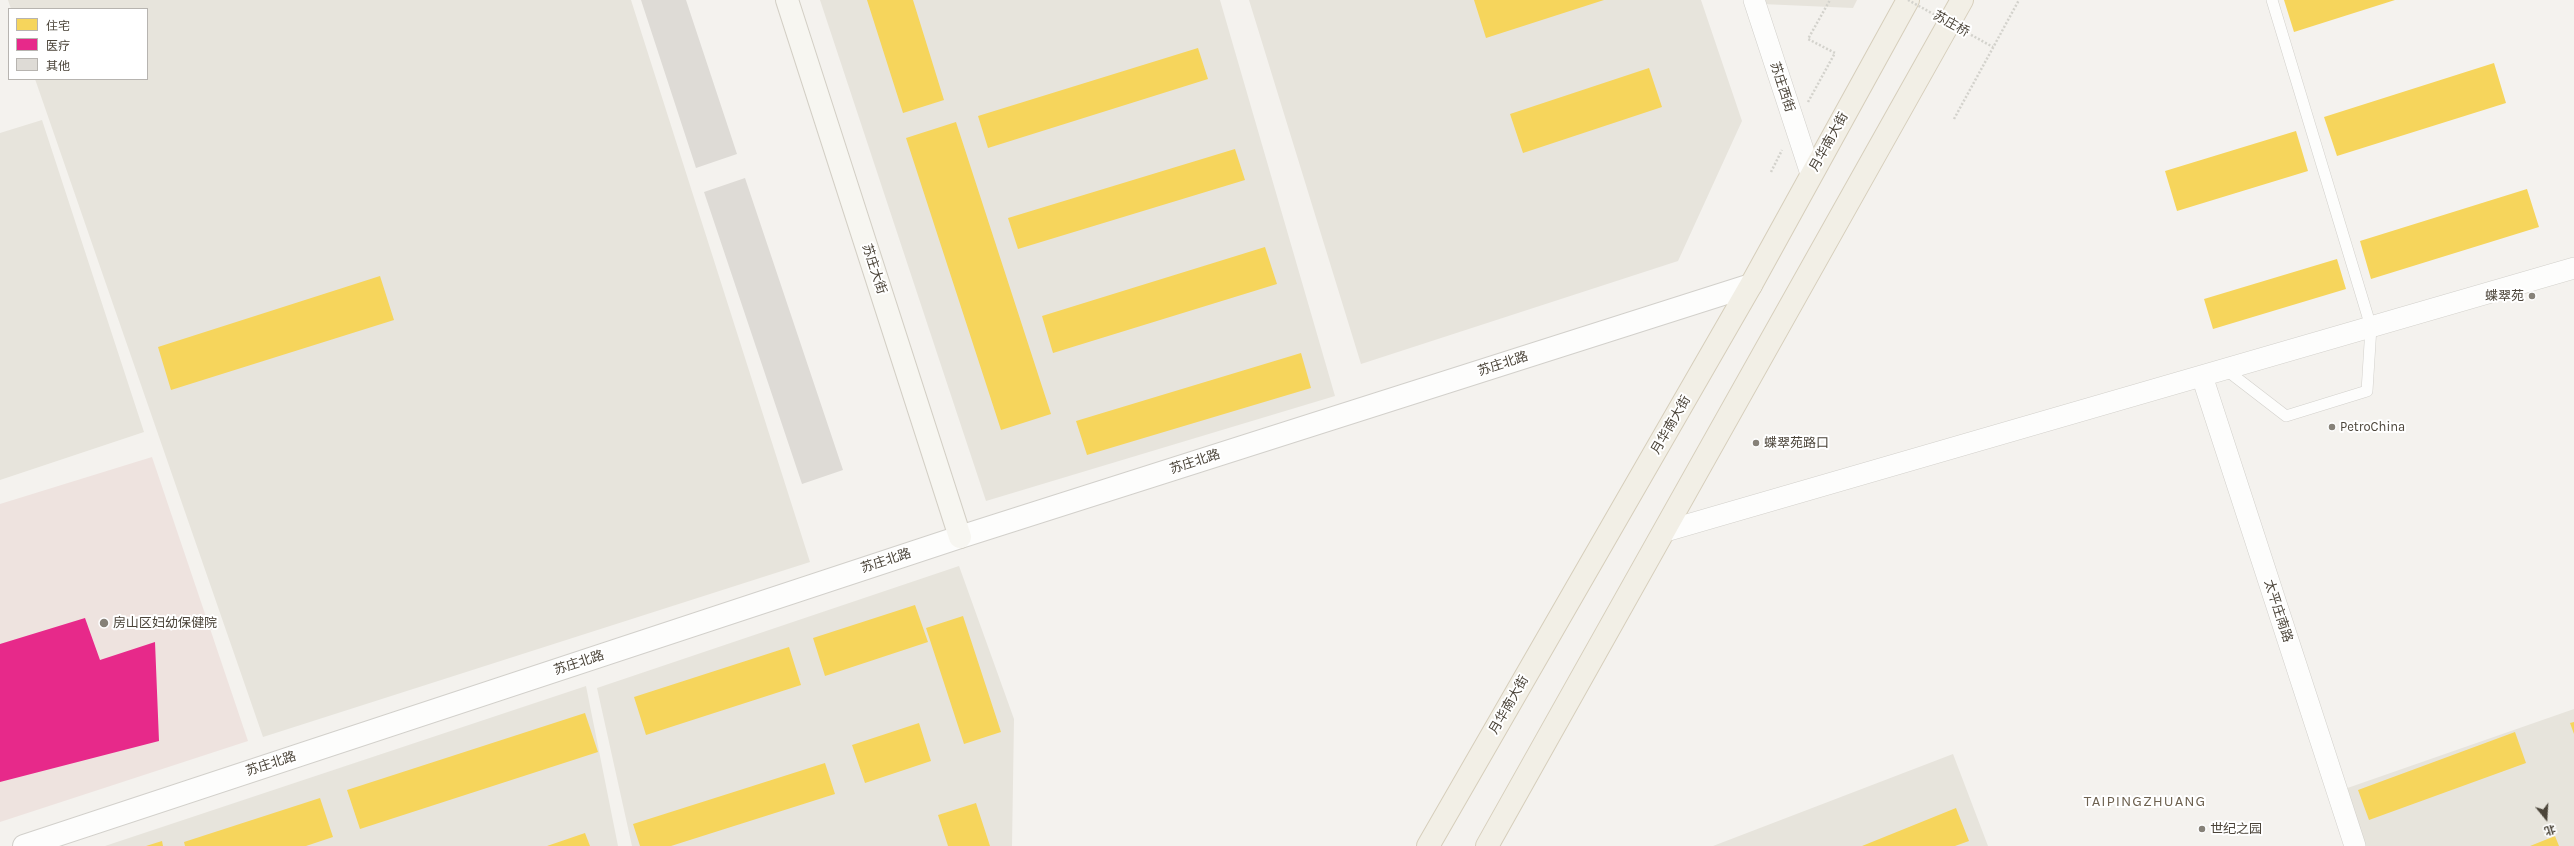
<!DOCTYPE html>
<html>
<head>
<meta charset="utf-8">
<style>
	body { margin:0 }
	#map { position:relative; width:2574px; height:846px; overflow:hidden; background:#f4f2ee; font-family:Karla,"Noto Sans SC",sans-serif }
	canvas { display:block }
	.legend { position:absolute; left:8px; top:8px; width:140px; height:72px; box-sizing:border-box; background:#fff; border:1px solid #b7b4b0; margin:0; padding:5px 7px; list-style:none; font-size:12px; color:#4b4439 }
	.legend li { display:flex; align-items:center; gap:8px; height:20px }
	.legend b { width:20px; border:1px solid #b7b4b0 }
	.north { position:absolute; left:2526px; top:798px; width:40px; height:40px; -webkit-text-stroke:3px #fff; paint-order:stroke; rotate:162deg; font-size:11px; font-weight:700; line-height:16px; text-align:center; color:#4b4439 }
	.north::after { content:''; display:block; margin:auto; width:14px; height:18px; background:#4b4439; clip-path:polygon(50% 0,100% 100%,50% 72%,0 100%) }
</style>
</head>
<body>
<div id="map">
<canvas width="2574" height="846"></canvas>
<ul class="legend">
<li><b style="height:11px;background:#f6d55c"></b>住宅</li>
<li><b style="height:11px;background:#e7298a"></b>医疗</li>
<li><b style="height:11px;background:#dedbd6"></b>其他</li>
</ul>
<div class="north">北</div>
</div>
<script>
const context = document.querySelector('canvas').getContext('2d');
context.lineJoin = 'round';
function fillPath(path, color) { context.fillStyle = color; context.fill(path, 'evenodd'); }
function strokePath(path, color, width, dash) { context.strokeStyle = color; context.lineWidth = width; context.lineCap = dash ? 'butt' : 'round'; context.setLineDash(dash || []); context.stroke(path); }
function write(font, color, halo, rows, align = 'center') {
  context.font = font + ' Karla,"Noto Sans SC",sans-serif'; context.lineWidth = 4; context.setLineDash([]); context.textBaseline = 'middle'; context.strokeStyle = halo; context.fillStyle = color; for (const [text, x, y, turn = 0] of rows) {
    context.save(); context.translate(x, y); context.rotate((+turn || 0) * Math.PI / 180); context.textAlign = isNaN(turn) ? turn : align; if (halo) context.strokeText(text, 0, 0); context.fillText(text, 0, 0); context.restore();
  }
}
const residential = new Path2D(`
	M8,0H631L810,562L263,737L35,79H147V9H11Z
	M820,0H1220L1335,396L986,501Z
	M1249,0H1701L1742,121L1678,261L1361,364Z
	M1760,0H1857L1853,8L1762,4Z
	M42,120L144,432L0,480V133Z
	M959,566L1014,719L1012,846H632L597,688Z
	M586,686L618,846H105Z
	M2574,709V846H2354L2336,792Z
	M1953,754L1988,846H1713Z`);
const medical = new Path2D(`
	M152,457L248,741L0,822V504Z`);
const homes = new Path2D(`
	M867,0H913L944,100L903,113Z
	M1474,0H1604L1486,38Z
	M2284,0H2395L2294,32Z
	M1198,48L1208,79L988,148L978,116Z
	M2494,63L2506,103L2337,156L2324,117Z
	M1649,68L1662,107L1523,153L1510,114Z
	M956,122L1051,414L1001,430L906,138Z
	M2296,131L2308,171L2177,211L2165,171Z
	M1235,149L1245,180L1018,249L1008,218Z
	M2527,189L2539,227L2371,279L2360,241Z
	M1265,247L1277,284L1053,353L1042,316Z
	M2337,259L2346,289L2213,329L2204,299Z
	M380,276L394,320L171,390L158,347Z
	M1301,353L1311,388L1087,455L1076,421Z
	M915,605L928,642L825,676L813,638Z
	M963,616L1001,732L964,744L926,628Z
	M789,647L801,685L646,735L634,697Z
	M585,713L598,752L360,829L347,790Z
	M2574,722V734L2570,723Z
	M919,723L931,761L865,783L852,745Z
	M2515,732L2526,763L2369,820L2358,790Z
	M825,763L835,794L671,846H640L633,824Z
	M320,798L333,837L306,846H185L184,842Z
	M976,803L990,846H948L938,815Z
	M1956,808L1969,841L1955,846H1862Z
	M585,833L590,846H547Z
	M2555,836L2559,846H2530Z
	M162,841L163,846H146Z`);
const health = new Path2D(`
	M85,618L100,660L155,642L159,741L0,782V644Z`);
const building = new Path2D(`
	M641,0H686L737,154L696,168Z
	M745,178L843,470L802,484L704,192Z`);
const path = new Path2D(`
	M1808,102L1835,53L1808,39L1830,0
	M1954,119L2019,0
	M1771,172L1782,150`);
const service = new Path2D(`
	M2225,369L2286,416L2367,391L2371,327L2272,0`);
const minor = new Path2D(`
	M1754,0L1811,174
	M2202,376L2355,846
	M1666,531L2574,268`);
const tertiary = new Path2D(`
	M24,846L960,537L1751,285`);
const secondary = new Path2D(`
	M787,0L960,537`);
const primary = new Path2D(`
	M1428,846L1751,285L1908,0
	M1487,846L1962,0`);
const pathBridge = new Path2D(`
	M1908,0L1993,47`);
const markers = [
	[2532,296,4,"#868178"],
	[2332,427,4,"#868178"],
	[1756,443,4,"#868178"],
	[104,623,5,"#868178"],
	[2202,829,4,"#868178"]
];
const streetNames = [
	["苏庄桥",1951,24,29],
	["苏庄西街",1782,87,72],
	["月华南大街",1829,142,-61],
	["苏庄大街",874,269,72],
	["苏庄北路",1503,364,-18],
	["月华南大街",1671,425,-60],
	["苏庄北路",1195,462,-18],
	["苏庄北路",886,561,-18],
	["太平庄南路",2278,611,72],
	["苏庄北路",579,663,-18],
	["月华南大街",1509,705,-60],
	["苏庄北路",271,764,-18]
];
const poiNames = [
	["蝶翠苑",2524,296,"right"],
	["PetroChina",2340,427],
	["蝶翠苑路口",1764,443],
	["房山区妇幼保健院",113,623],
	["世纪之园",2210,829]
];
const quarterNames = [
	["TAIPINGZHUANG",2145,802]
];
fillPath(residential, '#e7e4dc');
fillPath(medical, '#eee3df');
fillPath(homes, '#f6d55c');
fillPath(health, '#e7298a');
fillPath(building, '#dedbd6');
strokePath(service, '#d2d0cb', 12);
strokePath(minor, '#d2d0cb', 22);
strokePath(tertiary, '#d2d0cb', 24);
strokePath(secondary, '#d3cfc5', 24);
strokePath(primary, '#d6cebb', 24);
strokePath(path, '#d3d2cc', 2.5, [2, 2]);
strokePath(service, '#fdfdfc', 11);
strokePath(minor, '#fdfdfc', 21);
strokePath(tertiary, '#fdfdfc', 22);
strokePath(secondary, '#f7f6f1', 22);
strokePath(primary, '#f2efe6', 22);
strokePath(pathBridge, '#d3d2cc', 2.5, [2, 2]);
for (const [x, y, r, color] of markers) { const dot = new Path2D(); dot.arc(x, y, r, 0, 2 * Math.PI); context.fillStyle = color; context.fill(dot); strokePath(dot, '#fff', 1.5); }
write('13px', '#4b4439', '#fff', streetNames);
write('13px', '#4b4439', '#fff', poiNames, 'left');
context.letterSpacing = '1px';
write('15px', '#6e6250', '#fff', quarterNames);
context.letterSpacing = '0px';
</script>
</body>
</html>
